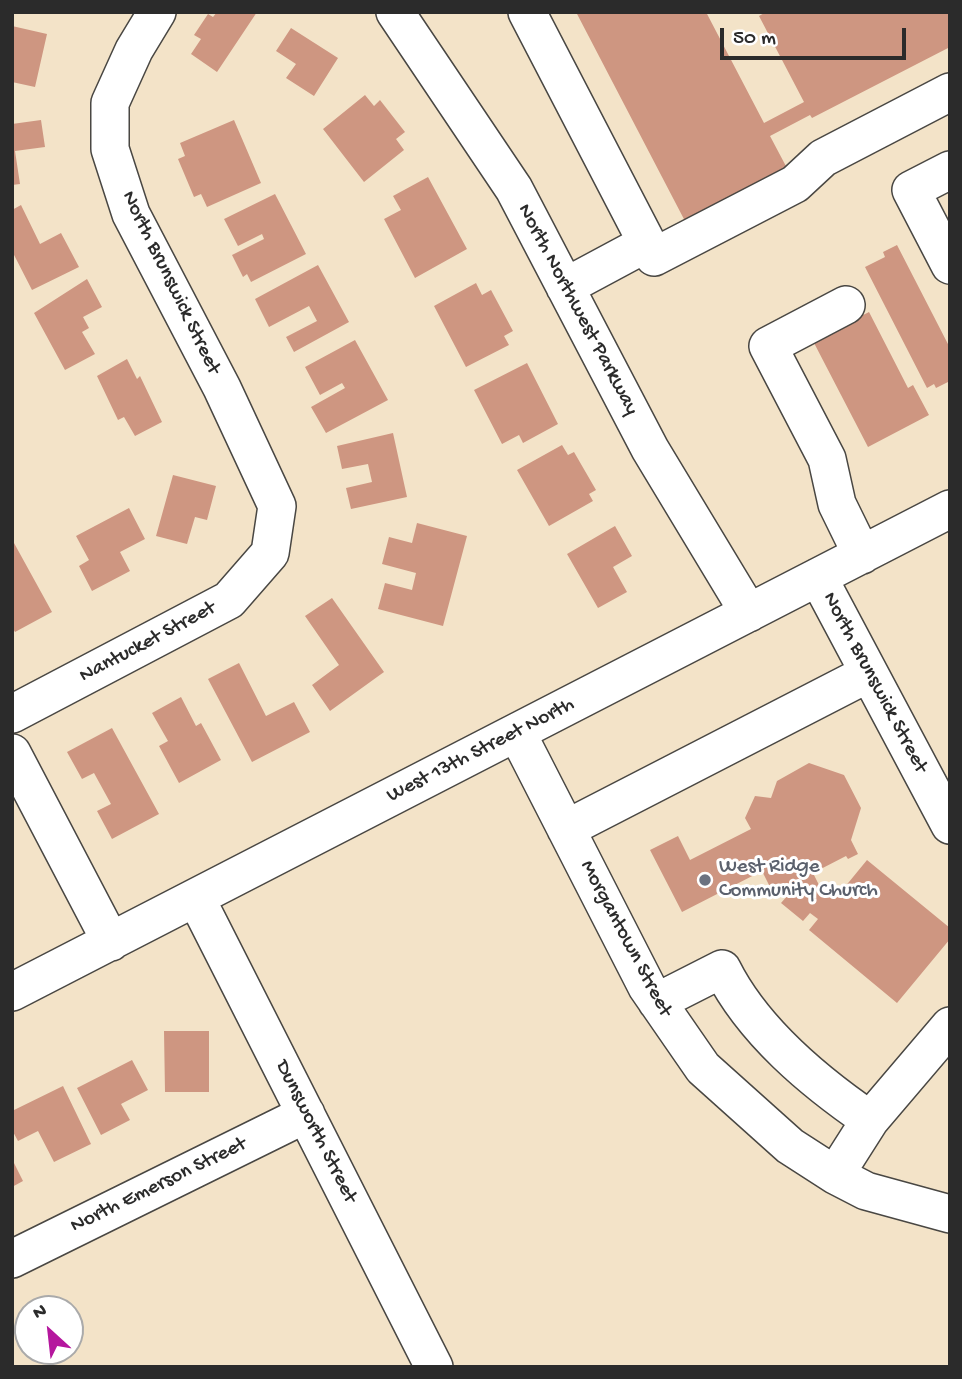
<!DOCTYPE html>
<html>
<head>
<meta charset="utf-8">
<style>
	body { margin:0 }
	#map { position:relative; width:962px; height:1379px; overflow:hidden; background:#f3e3c8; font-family:"Gochi Hand",sans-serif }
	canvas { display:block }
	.frame { position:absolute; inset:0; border:14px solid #2b2b2b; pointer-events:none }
	.north { position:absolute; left:14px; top:1295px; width:70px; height:70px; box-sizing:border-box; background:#fff; border:2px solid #aaa; border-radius:50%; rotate:333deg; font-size:19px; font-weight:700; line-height:28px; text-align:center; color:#2b2b2b }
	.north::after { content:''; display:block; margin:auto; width:24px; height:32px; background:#b5179e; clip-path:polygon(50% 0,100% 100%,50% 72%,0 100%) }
	.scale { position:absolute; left:720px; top:28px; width:186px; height:32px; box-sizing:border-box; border:4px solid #2b2b2b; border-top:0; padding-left:9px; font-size:21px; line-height:24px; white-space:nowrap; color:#2b2b2b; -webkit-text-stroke:5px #fff; paint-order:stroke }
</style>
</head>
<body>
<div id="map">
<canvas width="962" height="1379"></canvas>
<div class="frame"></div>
<div class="north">N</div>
<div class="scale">50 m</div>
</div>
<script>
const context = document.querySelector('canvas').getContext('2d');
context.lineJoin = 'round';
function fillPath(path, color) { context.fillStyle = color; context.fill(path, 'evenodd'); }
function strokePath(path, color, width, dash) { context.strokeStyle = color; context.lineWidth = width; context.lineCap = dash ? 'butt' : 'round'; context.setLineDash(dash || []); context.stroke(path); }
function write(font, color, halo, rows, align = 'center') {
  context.font = font + ' "Gochi Hand",sans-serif'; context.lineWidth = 6; context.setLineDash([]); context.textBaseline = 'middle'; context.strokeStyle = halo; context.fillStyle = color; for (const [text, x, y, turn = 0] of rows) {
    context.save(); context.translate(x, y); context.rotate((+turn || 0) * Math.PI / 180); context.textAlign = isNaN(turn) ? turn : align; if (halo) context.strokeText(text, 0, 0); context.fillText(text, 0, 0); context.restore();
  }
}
const building = new Path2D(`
	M217,12H257L217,72L191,54L201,39L194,35L208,14L213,17Z
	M576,12H706L764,123L804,102L759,16L766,12H950V47L812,118L810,115L770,136L788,170L686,223Z
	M12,26L47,34L35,87L12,82Z
	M291,28L338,58L314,96L286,78L296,64L276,51Z
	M365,95L374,106L380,100L405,132L396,139L404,150L364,182L323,129Z
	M41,120L45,147L15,151L20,184L12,185V124Z
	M234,120L261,183L207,207L201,194L194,197L178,159L185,156L180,143Z
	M428,177L467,249L415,278L384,219L401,210L393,196Z
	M275,194L306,254L251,282L247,274L243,277L232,255L264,239L262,234L238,246L224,219Z
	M21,205L40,244L61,233L79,267L32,290L12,251V210Z
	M897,245L950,348V381L936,388L934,384L927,388L865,267L885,257L883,252Z
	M318,265L349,322L294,352L286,337L317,321L309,306L269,327L255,299Z
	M87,279L102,307L83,317L89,328L82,332L95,354L65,370L34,313Z
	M476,283L482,295L491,290L513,331L504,336L509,345L466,367L434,306Z
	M869,312L908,388L913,385L929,415L868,447L813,341Z
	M355,340L388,400L326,433L311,407L345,388L342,383L320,395L305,367Z
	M127,359L137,379L140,376L162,422L135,436L124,417L118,420L97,376Z
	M527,363L558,424L523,443L519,435L502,444L474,390Z
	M393,433L407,497L351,509L346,488L372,482L368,464L342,469L337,446Z
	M562,445L568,455L574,452L596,490L589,494L593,501L549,526L517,470Z
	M173,475L216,486L207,520L195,517L187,544L156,536Z
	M129,508L145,539L120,552L130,571L92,591L79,566L89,560L76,536Z
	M417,523L467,536L443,626L378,609L385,583L412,590L416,573L382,564L389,537L412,543Z
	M615,526L632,556L613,567L627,592L598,608L567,554Z
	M14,543L52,612L15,632L12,627Z
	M332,598L384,672L330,711L312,685L339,665L305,616Z
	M239,663L266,716L294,702L310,732L252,762L208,679Z
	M181,697L196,726L201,723L221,760L179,783L159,746L168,741L152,713Z
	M112,728L159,814L112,839L97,811L111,804L94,773L82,779L67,752Z
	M809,763L844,775L861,808L851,840L858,854L848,859L846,856L813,873L820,887L835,899L867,860L950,928V939L897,1003L809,930L818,919L810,913L803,921L781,903L788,895L781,889L773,893L762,871L682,912L650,850L678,836L690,860L751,829L745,818L755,796L771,798L777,781Z
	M164,1031H209V1092H165Z
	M132,1060L148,1090L121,1104L130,1120L101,1135L77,1088Z
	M63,1086L91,1144L54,1162L38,1131L18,1141L12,1130V1111Z
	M12,1159L23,1181L12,1187Z`);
const minor = new Path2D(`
	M395,12L514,189L650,449L749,613
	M527,12L647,243L565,287
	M950,170L911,190L950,265
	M647,243L654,257L795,184L823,158L950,92
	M846,305L768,346L827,459L837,504L862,555
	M818,577L950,825
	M12,714L229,600L270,553L277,506L222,388L131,214L110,149V103L134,50L157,12
	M517,733L647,987L703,1068L790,1146L835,1175L866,1191L950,1214
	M12,753L111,942
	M566,829L869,673
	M196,898L434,1367
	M12,992L950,509
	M657,1002L722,969C753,1031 813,1081 870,1120
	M835,1175L870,1120L950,1026
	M12,1259L306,1114`);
const markers = [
	[705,880,7,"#6b7280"]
];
const streetNames = [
	["North Brunswick Street",170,283,64],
	["North Northwest Parkway",577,310,62],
	["Nantucket Street",148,643,-28],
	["North Brunswick Street",874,683,62],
	["West 13th Street North",481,751,-27],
	["Morgantown Street",625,939,62],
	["Dunsworth Street",315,1132,63],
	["North Emerson Street",159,1186,-26]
];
const worshipNames = [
	["West Ridge",719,868],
	["Community Church",719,892]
];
fillPath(building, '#ce9681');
strokePath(minor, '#494743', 40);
strokePath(minor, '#fff', 37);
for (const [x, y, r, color] of markers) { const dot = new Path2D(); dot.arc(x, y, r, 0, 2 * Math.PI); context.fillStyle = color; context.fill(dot); strokePath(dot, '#fff', 2.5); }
write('21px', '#2b2b2b', '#fff', streetNames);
write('21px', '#5b616d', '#fff', worshipNames, 'left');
</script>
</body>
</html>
